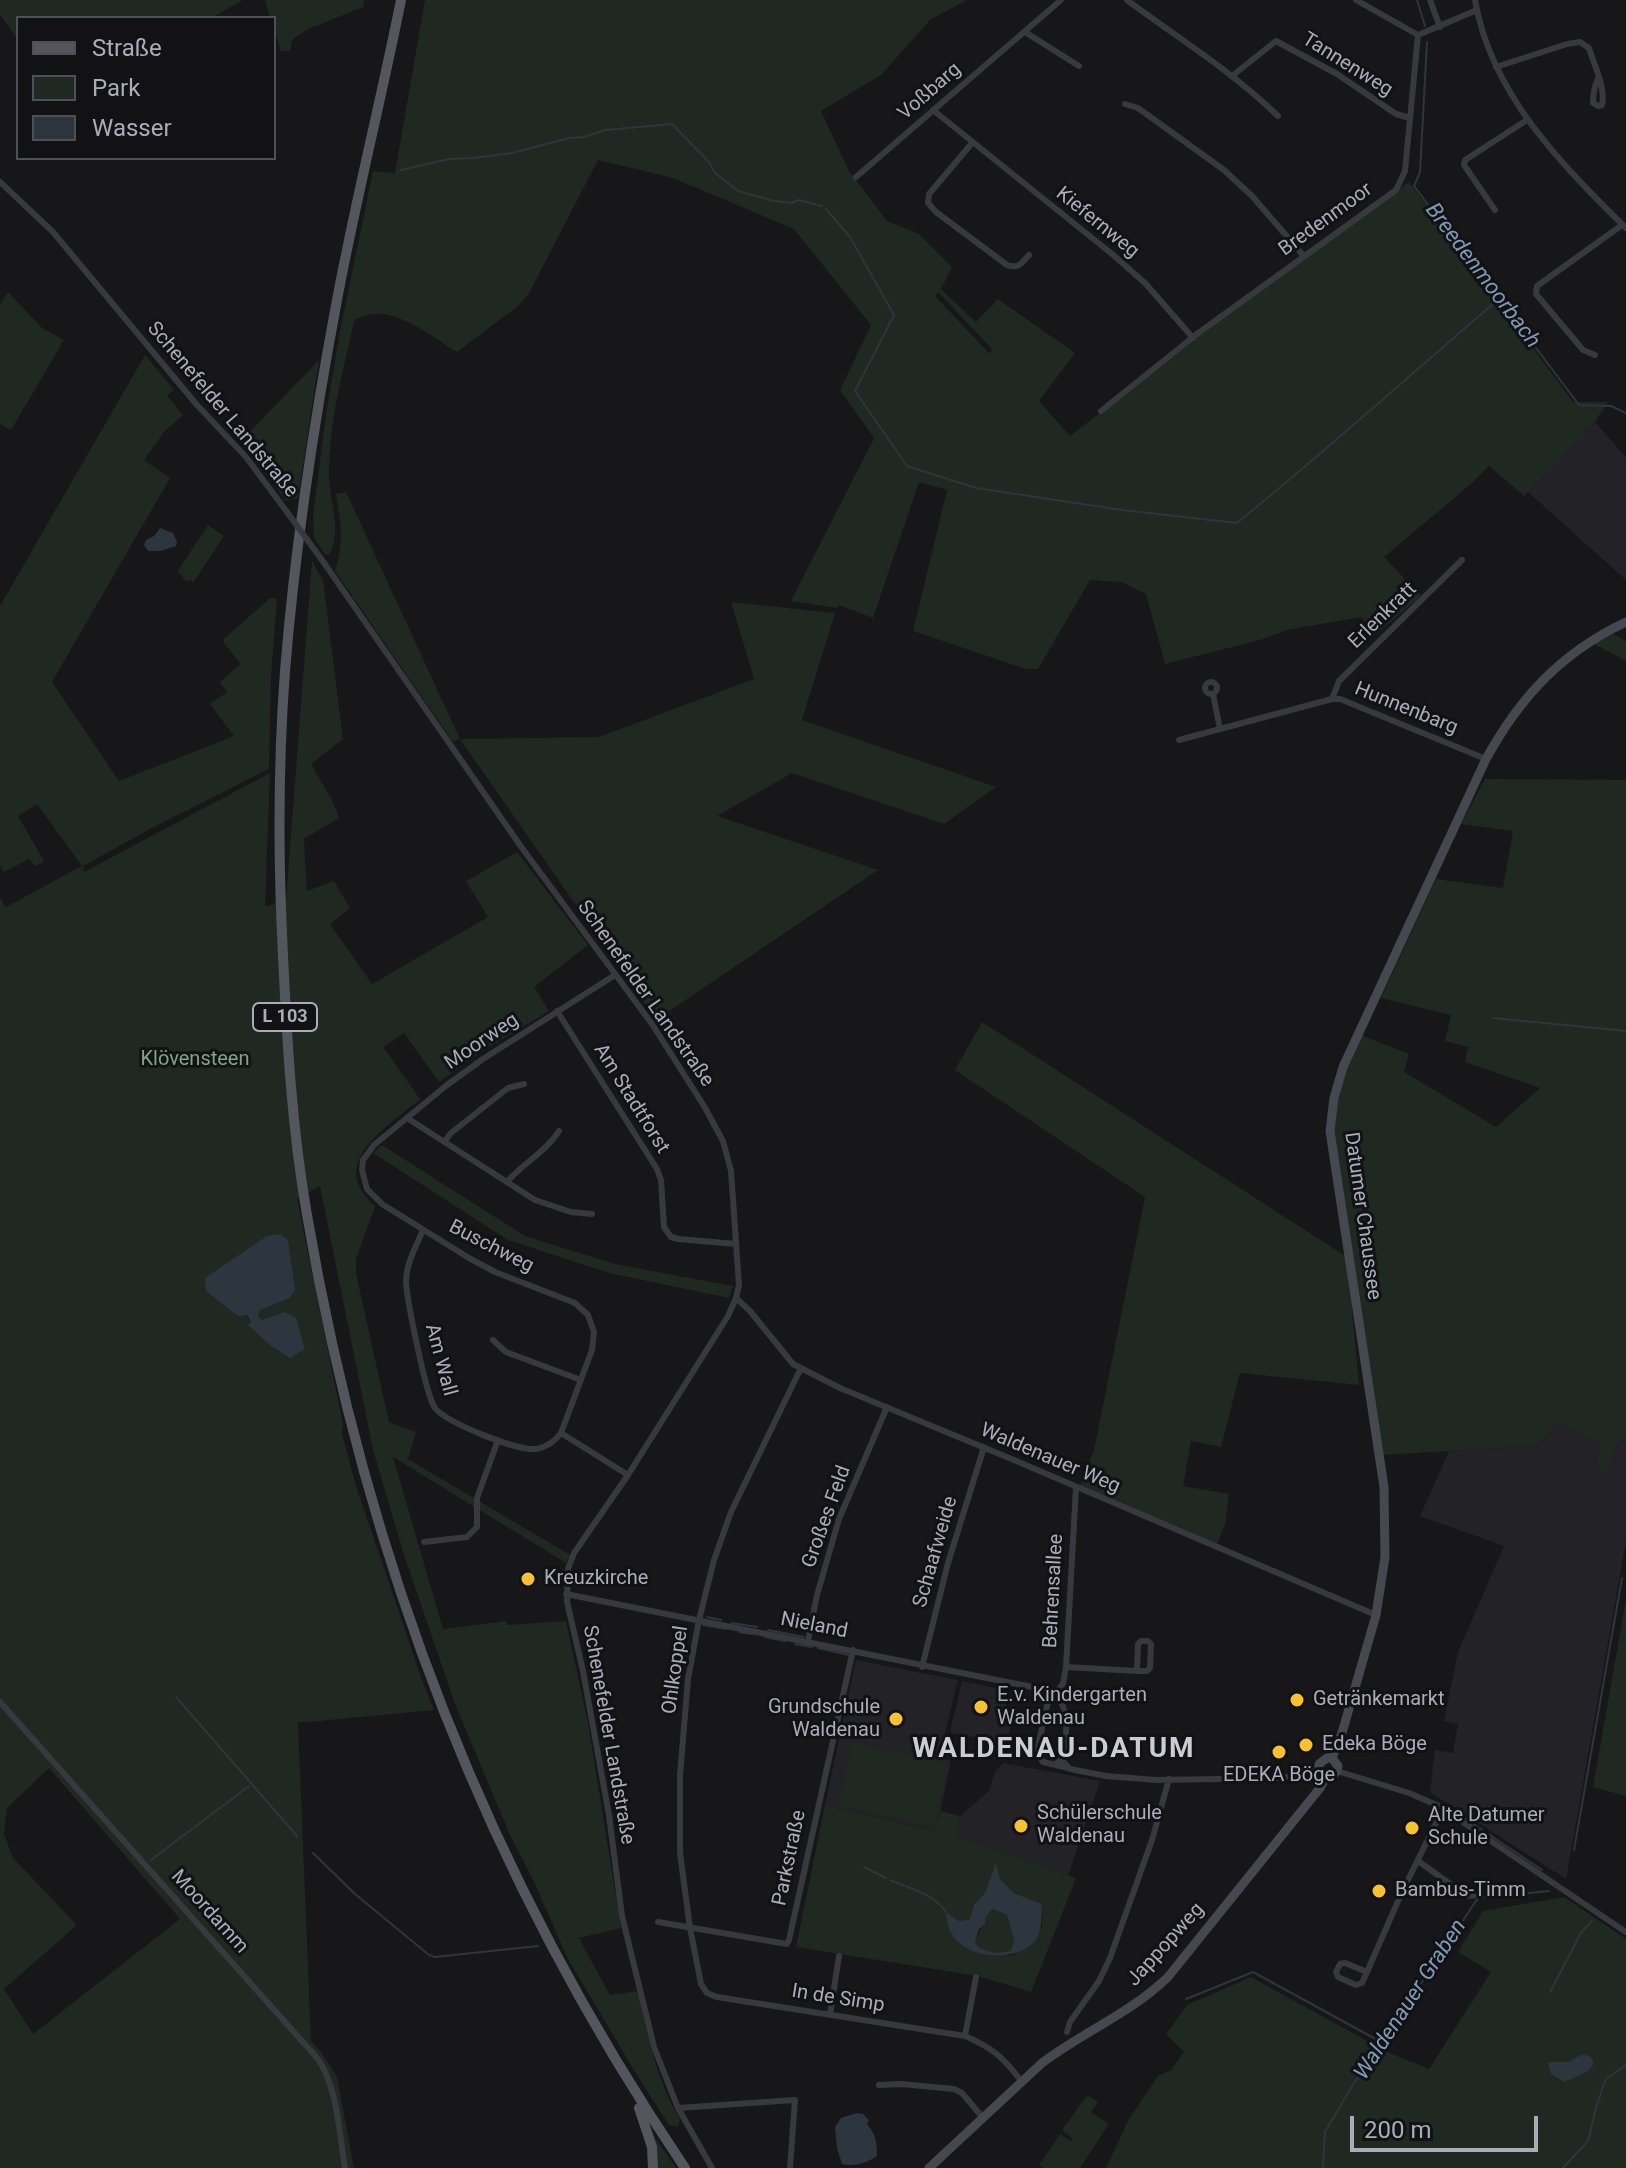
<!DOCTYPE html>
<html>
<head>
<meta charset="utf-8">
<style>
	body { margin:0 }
	#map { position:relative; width:1626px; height:2168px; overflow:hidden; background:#171719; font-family:Roboto,sans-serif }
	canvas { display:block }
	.legend { position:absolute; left:16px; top:16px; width:260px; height:144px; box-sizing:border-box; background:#121215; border:2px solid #4e5057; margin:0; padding:10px 14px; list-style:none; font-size:24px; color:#a9adba }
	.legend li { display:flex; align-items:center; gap:16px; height:40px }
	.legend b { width:40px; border:2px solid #4e5057 }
	.scale { position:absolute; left:1350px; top:2116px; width:188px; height:36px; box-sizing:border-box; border:4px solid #a9adba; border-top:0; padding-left:10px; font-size:24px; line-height:28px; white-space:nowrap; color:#a9adba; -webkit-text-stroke:6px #121215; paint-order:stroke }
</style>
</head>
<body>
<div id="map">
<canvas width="1626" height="2168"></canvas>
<ul class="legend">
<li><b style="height:10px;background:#54565e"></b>Straße</li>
<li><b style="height:22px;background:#1f2821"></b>Park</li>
<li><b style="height:22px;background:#2d353e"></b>Wasser</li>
</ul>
<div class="scale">200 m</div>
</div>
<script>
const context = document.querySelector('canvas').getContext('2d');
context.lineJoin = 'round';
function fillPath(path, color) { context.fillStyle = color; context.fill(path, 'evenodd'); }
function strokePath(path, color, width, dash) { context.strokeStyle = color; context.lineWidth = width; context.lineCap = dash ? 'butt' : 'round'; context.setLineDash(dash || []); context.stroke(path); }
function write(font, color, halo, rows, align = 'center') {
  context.font = font + ' Roboto,sans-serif'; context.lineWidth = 6; context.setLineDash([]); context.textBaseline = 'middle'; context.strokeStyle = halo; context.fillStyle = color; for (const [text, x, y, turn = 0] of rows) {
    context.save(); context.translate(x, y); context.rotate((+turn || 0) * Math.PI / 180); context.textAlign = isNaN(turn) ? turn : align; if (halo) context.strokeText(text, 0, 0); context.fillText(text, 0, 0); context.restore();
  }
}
const built = new Path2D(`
	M1595,422L1626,457V580L1528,492Z
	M1560,1424L1603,1443L1597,1467L1616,1444L1626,1439V1541L1566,1879L1430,1792L1435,1750L1453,1753L1458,1724L1444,1721L1458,1652L1504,1546L1420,1516L1449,1451L1537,1446Z
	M856,1660L958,1680L939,1758L951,1761L936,1831L825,1805Z
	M962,1681L1009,1691L1002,1722L1011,1724L1007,1743L951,1733V1728Z
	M1003,1763L1100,1781L1068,1876L954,1836L960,1816L989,1791L995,1772Z`);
const green = new Path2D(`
	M0,0H243L211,18H18V40L0,14Z
	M265,0H364L363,7L306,30L292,40L290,51H281L274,29V18H270Z
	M425,0H967L931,19L881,75L821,111L849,171L887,221L919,234L952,267L941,289L976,322L998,299L1075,353L1039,401L1070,436L1233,310L1409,182L1573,402H1608L1595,422L1524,496L1489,466L1471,484L1384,557L1421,596L1374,636L1361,617L1287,630L1260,640L1165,664L1146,594L1121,582L1090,580L1038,669H1026L913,631L947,490L919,482L873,618L839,605L837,608L791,601L874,438L840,390L871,325L794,229L673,178L598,160L528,295L518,306L457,352C429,335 386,298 354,321C343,372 329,422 329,475C329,500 343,532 329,555L325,554L314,538L313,516L326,414L340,331L373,171L395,173ZM938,292L992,349L990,354L935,296Z
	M8,292L42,328L64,340L11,430L0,424V305Z
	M145,355L174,390L167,395L183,415L164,432L144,460L170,478L52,682L119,781L234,736L210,704L227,692L220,682L239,665L240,663L224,643V639L270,598H277L271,677L269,769L150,829L83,866L84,872L270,773L265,907L286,900L312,561L323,581L343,739L311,764L332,800L339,818L304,839L307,891L334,881L350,908L330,924L372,984L488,917L466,881L517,852L588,945L534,987L549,1011L479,1053L439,1082L404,1033L383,1047L420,1099C388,1127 325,1162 375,1206L356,1259V1273L389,1422L416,1432L408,1459L570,1555L566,1563L393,1457L443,1629L506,1621L507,1625L566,1621L588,1723L621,1928L579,1938L610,1995L638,1991C647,2035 657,2081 680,2119L678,2127L669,2125L635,2072L568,1959L534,1882L510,1835L455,1704L403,1552L373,1450L320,1186L297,1199L343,1424L342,1434L356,1486L422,1680L434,1710L308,1722H298L311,2041L322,2053L337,2077L354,2168H0V898L6,907L82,866L37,804L18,816L44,861L35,866L29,859L4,872L0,865V606ZM295,1290L290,1298L260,1310L258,1316L262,1320L249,1325L251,1323L246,1315ZM49,1768L180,1919L33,2034L4,1989L77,1925L13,1858L4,1834L7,1808Z
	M319,360L298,498L286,501L241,441Z
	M346,492L460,739L599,737L754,679L731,602L835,613L802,720L996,787L944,824L792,773L717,816L878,870L656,1020L460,739L453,742L335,571C344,542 341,524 336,494Z
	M208,525L224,536L193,583L190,580L188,582L182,578L183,576L177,572Z
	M1613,634L1626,641V661L1594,644Z
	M1485,779L1626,780V1439L1616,1444L1604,1474L1597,1467L1602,1443L1560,1424L1537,1446L1381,1455L1332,1131L1345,1067L1361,1035L1409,1054L1404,1072L1496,1127L1540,1088L1465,1062L1468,1047L1445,1041L1451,1015L1381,998L1436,879L1503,888L1513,831L1461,824Z
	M982,1022L1347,1257L1359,1385L1240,1373L1221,1447L1191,1441L1183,1486L1229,1494L1225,1525L1216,1546L1080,1486L1094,1450L1145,1197L955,1070Z
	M382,1145L525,1236L615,1264L733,1286L729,1298L609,1273L508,1240L373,1153Z
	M1626,1599V1796L1593,1787Z
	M853,1743L948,1765L934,1827L839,1805Z
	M825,1805L935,1831L941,1811L960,1816L955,1836L1076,1878L1031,1992L978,1976L796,1947ZM996,1864L1000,1879L1014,1893L1042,1904V1927L1014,1955C992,1956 978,1952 959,1943L947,1913L959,1921L970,1919L974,1904L985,1894Z
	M1564,1897L1626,1939V2168H1106L1129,2119L1158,2076L1171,2070L1184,2052L1166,2034L1187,2005L1251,1977L1387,2052L1429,2069L1491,1972L1458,1952L1483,1911Z
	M992,1909L1007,1915L1014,1941L1011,1951L996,1953L979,1948L975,1942L985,1918Z
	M1087,2095L1098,2102L1091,2112L1109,2124L1080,2168H1044L1039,2165L1060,2134L1071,2141L1073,2139L1062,2130Z
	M654,2136L676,2168H656Z`);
const water = new Path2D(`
	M160,528L173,533L177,542L176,546L161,551H148L144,545L146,540L154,536Z
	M280,1234L288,1240L295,1290L290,1298L260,1310L258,1316L262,1320L285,1312L296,1318L305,1349L290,1358L270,1345L248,1325L251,1322L247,1315L238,1316L206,1291L205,1278L267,1236Z
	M996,1863L1000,1879L1014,1893L1042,1904C1041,1917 1043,1930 1035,1941C1018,1961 976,1959 958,1942C949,1933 947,1924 946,1912L959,1921L970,1919L974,1904L985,1893ZM992,1909L1007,1915L1014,1941L1011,1951L996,1953L979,1948L975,1942L979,1929L985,1924V1918Z
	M1583,2054L1591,2057L1594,2063L1587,2072L1564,2082L1551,2074L1548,2062H1568Z
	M857,2113L863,2114L869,2120L867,2124C876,2134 877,2143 877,2156C866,2163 856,2167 842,2164L837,2148L835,2127L841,2118Z`);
const stream = new Path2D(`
	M1417,0L1425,26
	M1427,42L1420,172L1414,186L1579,405L1611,406L1626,413
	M401,170L449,159L474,158L512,153L569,138L584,137L605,130L672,124L709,162L715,173L738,191L774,201L791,203L799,200L822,206
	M826,209L850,237L894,315L855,391L907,466L976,488L1122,510L1237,523C1326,451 1412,373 1499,299
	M1493,1018L1626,1031
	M707,1617L721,1620
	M732,1623L757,1627
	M703,1625L726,1629
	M768,1630L804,1637
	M739,1632L752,1634
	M765,1637L785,1641
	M795,1644L812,1647
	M818,1648L849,1655
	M176,1697L297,1836
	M1463,1817L1542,1870
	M1574,1850L1622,1578
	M313,1853L355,1894L429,1955L435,1957L538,1946
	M151,1860L249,1786
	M864,1867L886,1878
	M890,1880C910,1889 933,1893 946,1912
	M1550,1992L1581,1933L1592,1921
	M1186,1999L1253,1972L1381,2042
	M1323,2168L1325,2132L1351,2088L1478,1898L1549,1891
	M1563,2168L1588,2141L1597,2104L1606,2079L1626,2065`);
const street = new Path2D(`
	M1127,0C1178,38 1233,72 1278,116
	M1356,0L1418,35
	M1430,0L1440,27
	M1475,0C1491,94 1561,164 1626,228
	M1025,32L1079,66
	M1496,67L1567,44L1580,42L1589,48C1594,65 1606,88 1602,105L1598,106L1593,103C1593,95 1594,87 1598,79
	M1232,76L1276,41L1337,74L1396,114L1410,118
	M1125,104L1138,108L1224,170L1252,196L1303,255
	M933,110L1112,254L1145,283L1193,338
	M972,143L929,194L928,203L936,212L1007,265C1018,269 1021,264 1029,255
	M856,177L1061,0
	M0,182L53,232L197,405L246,457L287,512
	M1495,210L1464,165L1465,160L1527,120
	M1595,355L1583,350L1536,294L1537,286L1622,225
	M1101,411L1197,334L1396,190L1405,171L1418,35L1477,10
	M322,560L522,848L652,1024L704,1106L723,1141L731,1171L739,1285L736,1298L728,1316L628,1475L574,1553L568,1569L567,1602L583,1671L609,1815L622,1916L654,2047L678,2108L712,2168
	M1205 688a6 6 0 1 1 12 0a6 6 0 1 1-12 0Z
	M1213,694L1220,729
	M1332,699L1339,681L1462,560
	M1179,740L1332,699H1340L1486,759
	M615,975L483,1059L447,1085L374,1145L363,1160L362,1170L367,1189L382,1204L469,1258L495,1272L575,1303L588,1315L594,1332L592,1350L561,1433L628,1475
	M557,1011L657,1169L661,1180L664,1227L671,1237L678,1239L736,1244
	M407,1118L535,1200L571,1212L592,1214
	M444,1142L451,1133L508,1088L524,1084
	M507,1182C523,1163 546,1152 559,1131
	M423,1230C416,1246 406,1264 406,1282C407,1300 426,1396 435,1408C447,1423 517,1451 536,1449C547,1447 555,1441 561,1433
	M736,1298L750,1311L793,1364L840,1388L1014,1460L1376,1615
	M493,1340L506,1352L581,1380
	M801,1368L731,1512L714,1560L699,1620L688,1679L680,1775V1853L690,1928L701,1984L707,1993L717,1997L965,2036C993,2048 1004,2058 1022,2082
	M424,1542L467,1537L477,1527V1498L498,1440
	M566,1594C725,1625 883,1658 1042,1689L1055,1694
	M808,1641L817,1595L839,1519L887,1407
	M922,1667L948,1563L984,1447
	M1066,1667L1137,1671H1147L1150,1668L1151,1644L1148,1641H1141L1138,1644L1137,1671
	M1055,1694C1071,1710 1067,1738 1061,1759L1058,1761
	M0,1702L318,2059C338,2089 339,2133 345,2168
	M1061,1759L1070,1769L1106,1776L1156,1780L1283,1778L1319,1770
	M1068,1768L1043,1762L1037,1751L1048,1701L1063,1684L1066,1667L1076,1487
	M1337,1771L1409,1793L1439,1806L1626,1932
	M1418,1861L1467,1896L1478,1895
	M658,1922L787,1944L789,1940L853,1650
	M1345,1963L1367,1972L1362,1983L1356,1985L1338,1977L1336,1972L1340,1964Z
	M1367,1972L1402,1892L1443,1809
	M830,2014L839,1956
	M1067,2032L1070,2022L1099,1981L1110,1958L1152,1840L1169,1779
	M965,2036L976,1977
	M879,2085L901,2084L954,2089L962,2093L983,2118
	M678,2108L795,2100L790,2168`);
const secondary = new Path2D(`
	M1332,1758L1342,1733L1376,1615L1385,1557L1384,1487L1330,1131L1334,1098L1343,1067L1486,759C1520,697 1562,652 1626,622
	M1326,1777L1319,1770V1764L1327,1758H1332
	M1326,1777L1333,1776L1337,1771L1338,1766L1332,1758
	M929,2168L1042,2063C1083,2032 1131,2013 1168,1977L1320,1788L1326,1777`);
const primary = new Path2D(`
	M401,0C381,100 356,199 337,300C314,422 295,547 285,671C278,765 278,860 283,955C287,1042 292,1129 307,1215C366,1561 488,1877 685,2168
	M639,2108L652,2147L653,2168`);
const streetBridge = new Path2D(`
	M287,512L322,560`);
const markers = [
	[528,1579,8,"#f8c131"],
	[1297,1700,8,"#f8c131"],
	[981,1707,8,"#f8c131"],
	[896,1719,8,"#f8c131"],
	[1306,1745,8,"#f8c131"],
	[1279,1752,8,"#f8c131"],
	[1021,1826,8,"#f8c131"],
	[1412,1828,8,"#f8c131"],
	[1379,1891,8,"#f8c131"]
];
const shields = [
	[285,1017,64]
];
const shieldNames = [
	["L 103",285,1017]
];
const streetNames = [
	["Tannenweg",1347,65,32],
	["Voßbarg",930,92,-41],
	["Bredenmoor",1326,220,-36],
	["Kiefernweg",1097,223,39],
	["Schenefelder Landstraße",222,410,50],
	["Erlenkratt",1383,616,-44],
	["Hunnenbarg",1406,709,22],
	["Schenefelder Landstraße",645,994,55],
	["Moorweg",482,1042,-34],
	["Am Stadtforst",631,1099,58],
	["Datumer Chaussee",1362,1216,82],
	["Buschweg",491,1247,27],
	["Am Wall",440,1360,75],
	["Waldenauer Weg",1050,1459,23],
	["Großes Feld",827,1517,-70],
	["Schaafweide",936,1552,-74],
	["Behrensallee",1054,1591,-87],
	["Nieland",814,1626,11],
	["Ohlkoppel",676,1670,-82],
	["Schenefelder Landstraße",608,1735,80],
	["Parkstraße",790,1858,-78],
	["Moordamm",209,1912,48],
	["Jappopweg",1166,1945,-48],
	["In de Simp",838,1999,9]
];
const parkNames = [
	["Klövensteen",195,1060]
];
const poiNames = [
	["Kreuzkirche",544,1579],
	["E.v. Kindergarten",997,1696],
	["Waldenau",997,1719],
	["Getränkemarkt",1313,1700],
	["Grundschule",880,1708,"right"],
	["Waldenau",880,1731,"right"],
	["Edeka Böge",1322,1745],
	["EDEKA Böge",1279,1776,"center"],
	["Schülerschule",1037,1814],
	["Waldenau",1037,1837],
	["Alte Datumer",1428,1816],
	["Schule",1428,1839],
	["Bambus-Timm",1395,1891]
];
const waterNames = [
	["Breedenmoorbach",1482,276,53],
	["Waldenauer Graben",1411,2000,-57]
];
const districtNames = [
	["WALDENAU-DATUM",1054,1750]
];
fillPath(built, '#232327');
fillPath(green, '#1f2821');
fillPath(water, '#2d353e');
strokePath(stream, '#2d353e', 2);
strokePath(street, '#38393f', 6);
strokePath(secondary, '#46484f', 9);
strokePath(primary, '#54565e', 10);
strokePath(streetBridge, '#38393f', 6);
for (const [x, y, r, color] of markers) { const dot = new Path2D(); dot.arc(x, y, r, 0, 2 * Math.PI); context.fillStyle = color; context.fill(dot); strokePath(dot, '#121215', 3); }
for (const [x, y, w] of shields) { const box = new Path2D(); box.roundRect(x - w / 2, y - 14, w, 28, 6); context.fillStyle = '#121215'; context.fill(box); strokePath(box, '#a9adba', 2); }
write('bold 18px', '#a9adba', null, shieldNames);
write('20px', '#a9adba', '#121215', streetNames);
write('20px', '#80a584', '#121215', parkNames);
write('20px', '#a9adba', '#121215', poiNames, 'left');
write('italic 22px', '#7f99b6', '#121215', waterNames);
context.letterSpacing = '2px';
write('bold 28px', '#cacdd6', '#121215', districtNames);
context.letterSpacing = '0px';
</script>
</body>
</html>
